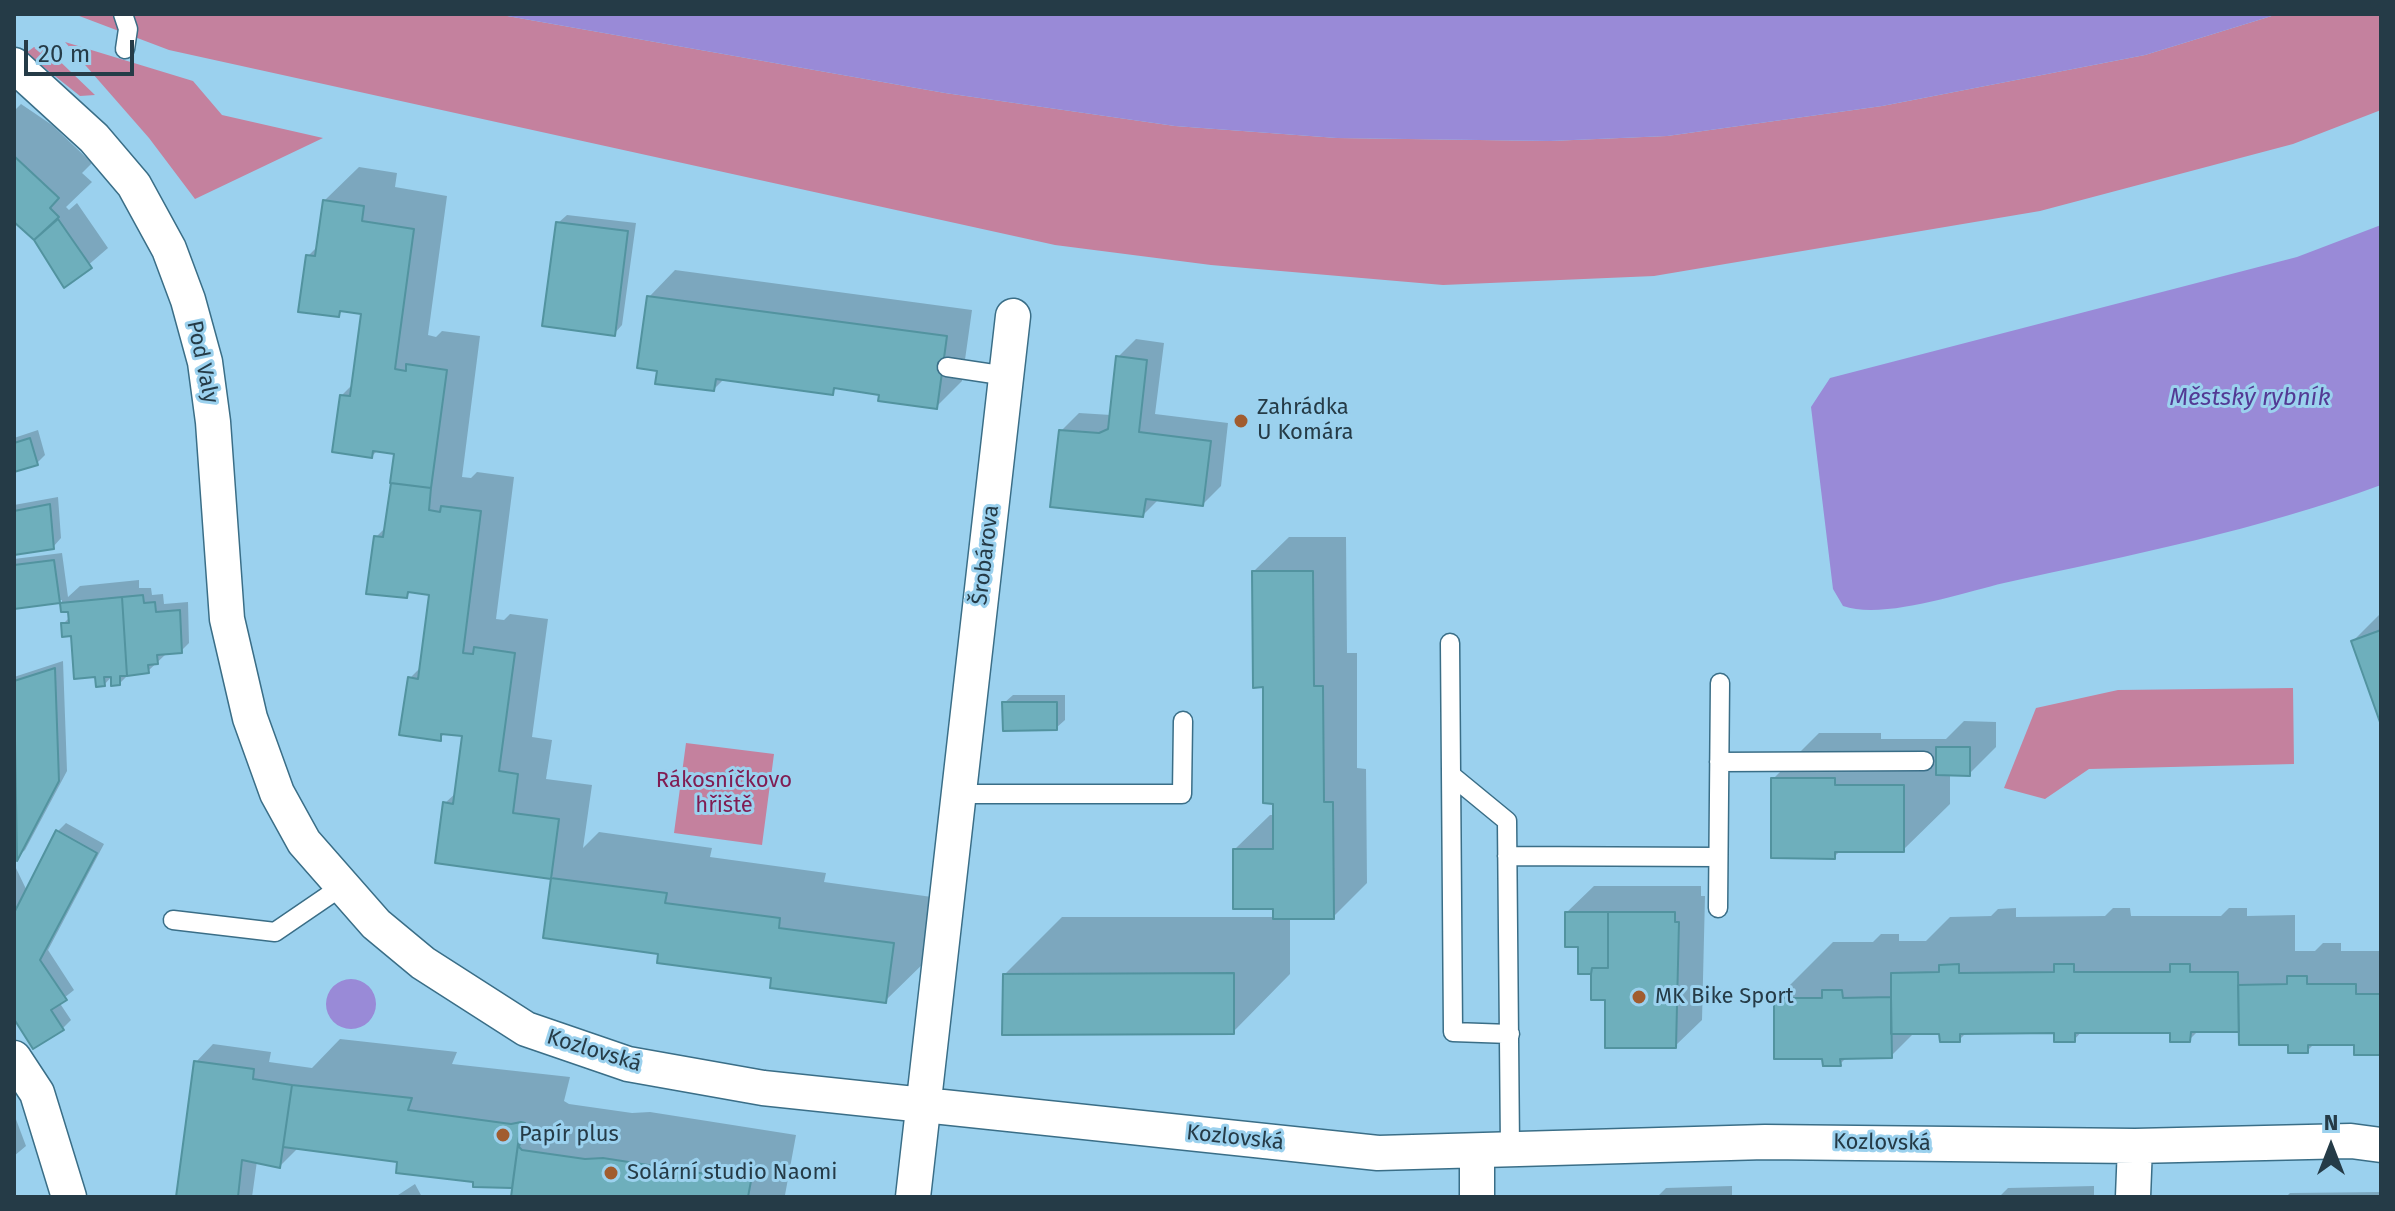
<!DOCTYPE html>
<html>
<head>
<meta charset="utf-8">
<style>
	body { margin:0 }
	#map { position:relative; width:2395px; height:1211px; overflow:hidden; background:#9bd1ee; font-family:"Fira Sans",sans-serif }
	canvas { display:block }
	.frame { position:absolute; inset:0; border:16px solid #253b47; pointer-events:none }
	.north { position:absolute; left:2291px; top:1107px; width:80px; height:80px; -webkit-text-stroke:6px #9bd1ee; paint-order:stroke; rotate:0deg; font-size:22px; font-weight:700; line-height:32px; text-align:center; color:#253b47 }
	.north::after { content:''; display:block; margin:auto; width:28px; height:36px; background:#253b47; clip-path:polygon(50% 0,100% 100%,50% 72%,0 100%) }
	.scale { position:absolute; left:24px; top:40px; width:110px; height:36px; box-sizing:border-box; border:4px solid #253b47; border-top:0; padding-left:10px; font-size:24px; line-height:28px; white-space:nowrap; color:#253b47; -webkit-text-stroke:6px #9bd1ee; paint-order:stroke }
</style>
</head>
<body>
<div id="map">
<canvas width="2395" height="1211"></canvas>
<div class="frame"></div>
<div class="north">N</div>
<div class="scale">20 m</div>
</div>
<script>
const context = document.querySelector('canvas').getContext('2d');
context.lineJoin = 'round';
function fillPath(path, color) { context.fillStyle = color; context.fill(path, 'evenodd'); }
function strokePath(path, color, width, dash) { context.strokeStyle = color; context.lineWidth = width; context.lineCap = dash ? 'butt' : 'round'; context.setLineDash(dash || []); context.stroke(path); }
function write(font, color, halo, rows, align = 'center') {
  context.font = font + ' "Fira Sans",sans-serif'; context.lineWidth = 6; context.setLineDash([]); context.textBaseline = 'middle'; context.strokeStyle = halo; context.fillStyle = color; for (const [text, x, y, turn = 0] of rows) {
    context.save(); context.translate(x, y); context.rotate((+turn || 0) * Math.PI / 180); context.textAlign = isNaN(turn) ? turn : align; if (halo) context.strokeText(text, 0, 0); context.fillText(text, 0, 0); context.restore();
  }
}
const green = new Path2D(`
	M74,14H496L945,93L1175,126L1337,138L1550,141L1667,136L1882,106L2145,55L2278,14H2381V110L2293,144L2040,211L1654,276L1443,285L1211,265L1055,245L169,50Z
	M65,42L193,81L222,115L323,138L195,199L149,138Z
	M34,47L47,49L95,95L80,96L26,53Z
	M2293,688L2294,764L2089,769L2045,799L2004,788L2036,708L2118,690Z
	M686,743L774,754L762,845L674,833Z`);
const water = new Path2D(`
	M496,14H2278L2145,55L1882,106L1667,136L1550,141L1337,138L1175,126L945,93Z
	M2381,225V485C2259,530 2131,555 2004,583C1962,593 1883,620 1843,606L1833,589L1811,407L1830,378L2297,257Z
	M326 1004a25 25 0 1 1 50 0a25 25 0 1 1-50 0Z`);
const shadow = new Path2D(`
	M21,104L52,125L92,163L82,173L92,182L66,207L69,210L77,203L108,248L65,285L34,237L14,219V111Z
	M359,167L397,173L395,187L447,196L428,335L436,337L442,331L480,336L462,477L471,478L477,472L514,477L496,619L504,620L510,614L548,619L532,737L552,740L546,779L592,785L583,848L599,832L712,848L710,857L826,873L824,882L939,898L932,955L885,1001L660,952L545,937L553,877L437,861L445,803L457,792L465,734L446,732L440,738L410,678L421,667L431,593L412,590L406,596L376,537L386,527L396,452L378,450L372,456L342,395L353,384L363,312L344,309L338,315L308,256L319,245L324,201Z
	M567,215L636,223L622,325L614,334L558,223Z
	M675,270L972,310L962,381L936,407L881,393L838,387L832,392L725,378L714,389L659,369L649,297Z
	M1136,339L1164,343L1155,414L1228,423L1221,486L1203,504L1159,499L1143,515L1061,431L1079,413L1111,415L1118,357Z
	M38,430L45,455L37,463L14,470V438Z
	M58,497L61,538L53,547L14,553V505Z
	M1289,537H1346L1347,653H1357V768L1366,769L1367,883L1333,917H1290V974L1233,1032L1005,974L1062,917H1275V907L1235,849L1270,815H1275L1254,571Z
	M62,553L68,597L80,586L139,580V588H151L152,595L163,594L164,604L188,602L189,643L181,651L166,654L148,671L130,673L120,683L113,675L104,685L63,624L71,616L70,610H62V600L14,607V559Z
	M2381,613V720L2353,641Z
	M63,661L67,771L25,850L16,858L14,677Z
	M1013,695H1065V720L1056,728L1004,703Z
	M1964,721L1996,722V747L1969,774L1950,773V804L1903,850H1841L1834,857L1773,779L1819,733H1881V739H1946Z
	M66,823L104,844L48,950L74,990L59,1002L71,1020L63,1028L14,1014V864L27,891L57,832Z
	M1594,886H1701V896H1705L1702,1020L1675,1046L1607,998L1593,972L1567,912Z
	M2016,908V917L2105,916L2113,908H2130L2131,916H2221L2229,908H2247V916L2295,915V951H2315L2323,943H2341V951H2381V1053L2356,1043H2315L2307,1051L2241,1027L2199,1030L2189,1040L2172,1031H2082L2074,1040L2056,1031L1967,1032L1959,1040L1941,1032H1915L1891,1056H1848L1840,1064L1824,1057L1776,999L1833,942H1873L1881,934H1899V941H1926L1950,917L1991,916L1998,909Z
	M340,1039L457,1052L452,1064L570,1077L564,1101L569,1104L632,1113L650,1112L796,1135L785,1195L513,1197L514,1186L475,1185L476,1181L399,1161L299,1147L280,1166L257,1161L252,1197H178L196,1062L213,1044L271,1052L269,1062L312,1068Z
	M14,1114L26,1146L14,1156Z
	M415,1184L422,1197H395Z
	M1732,1186V1197H1657L1666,1188Z
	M2094,1186V1197H1999L2008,1188Z
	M2381,1192V1197H2286L2290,1193Z`);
const building = new Path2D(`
	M14,156L59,198L50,208L59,217L34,240L14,222Z
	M323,200L364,206L362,221L414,229L395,369L406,371V364L447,370L431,488L390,483L394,454L373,451L372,458L332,452L340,395L350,396L361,314L340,311L339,317L298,312L306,255L315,256Z
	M58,219L92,268L64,288L34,240Z
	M556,222L628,231L615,336L542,326Z
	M647,296L947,336L937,409L878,401L879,395L834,388L833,395L716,379L714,391L655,384L657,371L637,368Z
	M1116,356L1147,360L1139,432L1211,441L1203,506L1146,499L1143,517L1050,507L1059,430L1099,433L1108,429Z
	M30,438L38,465L14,472V443Z
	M391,483L431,488L429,510L440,512L441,506L481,511L463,653L473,654L474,647L515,653L499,771L518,774L513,813L559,819L551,879L435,863L443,802L453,804L462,736L441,734V741L399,735L408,677L418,679L429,595L408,592L407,598L366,594L374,536L383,537Z
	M50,504L54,549L14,555V511Z
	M54,560L60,603L14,609V565Z
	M1252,571H1313L1314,686H1323L1324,802H1333L1334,919H1273V909H1233V849H1273V804L1263,803V687L1253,688Z
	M143,595L144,603L155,602L156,612L180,610L182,653L157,655L158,664L148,665L149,673L127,676L122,597Z
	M122,597L127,676H120V685L111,686V677H104L105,686L96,687L95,677L74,679L71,636L62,637L61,623H69L68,612H61L60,603Z
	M2381,630V725L2351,641Z
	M55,668L59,781L17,861L14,681Z
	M1002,702H1057V730L1003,731Z
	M1936,747H1970V776L1936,775Z
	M1771,778H1835V785H1904V852H1835V859L1771,858Z
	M56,830L97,853L40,960L67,1000L51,1010L64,1030L33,1049L14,1019V913Z
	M551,878L667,893L665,903L780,918L779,928L894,943L886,1003L770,988L771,978L657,963L658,954L543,938Z
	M1565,912H1608V968H1592L1591,974H1578V947H1565Z
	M1608,912H1675V922H1679L1676,1048H1605V1000H1591V974L1592,968H1608Z
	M1959,964V973L2054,972V964H2074V972H2170V964H2190V972H2238L2239,1032H2191L2190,1042H2170V1033H2075V1042H2054V1033L1960,1034V1042H1940L1939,1034H1891V973L1939,972V965Z
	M1234,973V1034L1002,1035L1003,974Z
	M2287,976H2307V984H2356V994H2381V1055H2354V1045H2308V1053H2288V1045H2239L2238,985L2287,984Z
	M1822,990H1842L1843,998L1891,997L1892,1058L1840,1059L1841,1066H1823L1822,1059H1774V998H1822Z
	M194,1061L254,1069L253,1079L292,1085L280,1168L242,1160L238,1197H176Z
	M292,1085L412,1098L408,1110L511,1124L521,1122L512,1188L473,1187V1182L396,1173L397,1162L283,1147Z
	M521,1122L525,1123L519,1147L522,1150L585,1159L603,1158L751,1181L748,1197H511Z`);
const service = new Path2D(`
	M123,14L128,29L125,49
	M947,367L1007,376
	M1450,643L1453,1032L1510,1034
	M1719,762L1924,761
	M1451,775L1507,821L1510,1148
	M959,794H1182L1183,721
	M1507,856L1717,857
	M1718,908L1720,683
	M173,920L275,932L341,887`);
const minor = new Path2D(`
	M14,65L94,138L134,185L169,249L188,300L205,362L213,422L227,619L250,718L277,793L304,842L376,924L423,963L526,1029L628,1064L763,1088L1378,1153L1765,1142L2135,1146L2351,1141L2381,1145
	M14,1058L37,1093L69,1197
	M1477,1152V1197
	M913,1197L1013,316
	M2133,1197L2135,1146`);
const markers = [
	[1241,421,8,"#a15c2f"],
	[1639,997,8,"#a15c2f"],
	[503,1135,8,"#a15c2f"],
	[611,1173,8,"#a15c2f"]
];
const streetNames = [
	["Pod Valy",202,362,78],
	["Šrobárova",986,555,-83],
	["Kozlovská",594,1051,17],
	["Kozlovská",1235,1138,6],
	["Kozlovská",1882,1143,1]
];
const poiNames = [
	["Zahrádka",1257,408],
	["U Komára",1257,433],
	["MK Bike Sport",1655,997],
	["Papír plus",519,1135],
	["Solární studio Naomi",627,1173]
];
const parkNames = [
	["Rákosníčkovo",724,781],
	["hřiště",724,806]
];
const waterNames = [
	["Městský rybník",2250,398]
];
fillPath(green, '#c4819e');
fillPath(water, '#998ad7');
fillPath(shadow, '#0003');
fillPath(building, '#6eafbc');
strokePath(building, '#52939f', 2);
strokePath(service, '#3a6e87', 21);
strokePath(minor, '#3a6e87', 37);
strokePath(service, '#fff', 18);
strokePath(minor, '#fff', 34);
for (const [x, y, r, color] of markers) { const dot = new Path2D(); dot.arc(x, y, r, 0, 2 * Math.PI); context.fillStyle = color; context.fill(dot); strokePath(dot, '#9bd1ee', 3); }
write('22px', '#253b47', '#9bd1ee', streetNames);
write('22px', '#253b47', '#9bd1ee', poiNames, 'left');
write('22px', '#801d53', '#9bd1ee', parkNames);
write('italic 24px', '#533a94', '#9bd1ee', waterNames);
</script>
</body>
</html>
